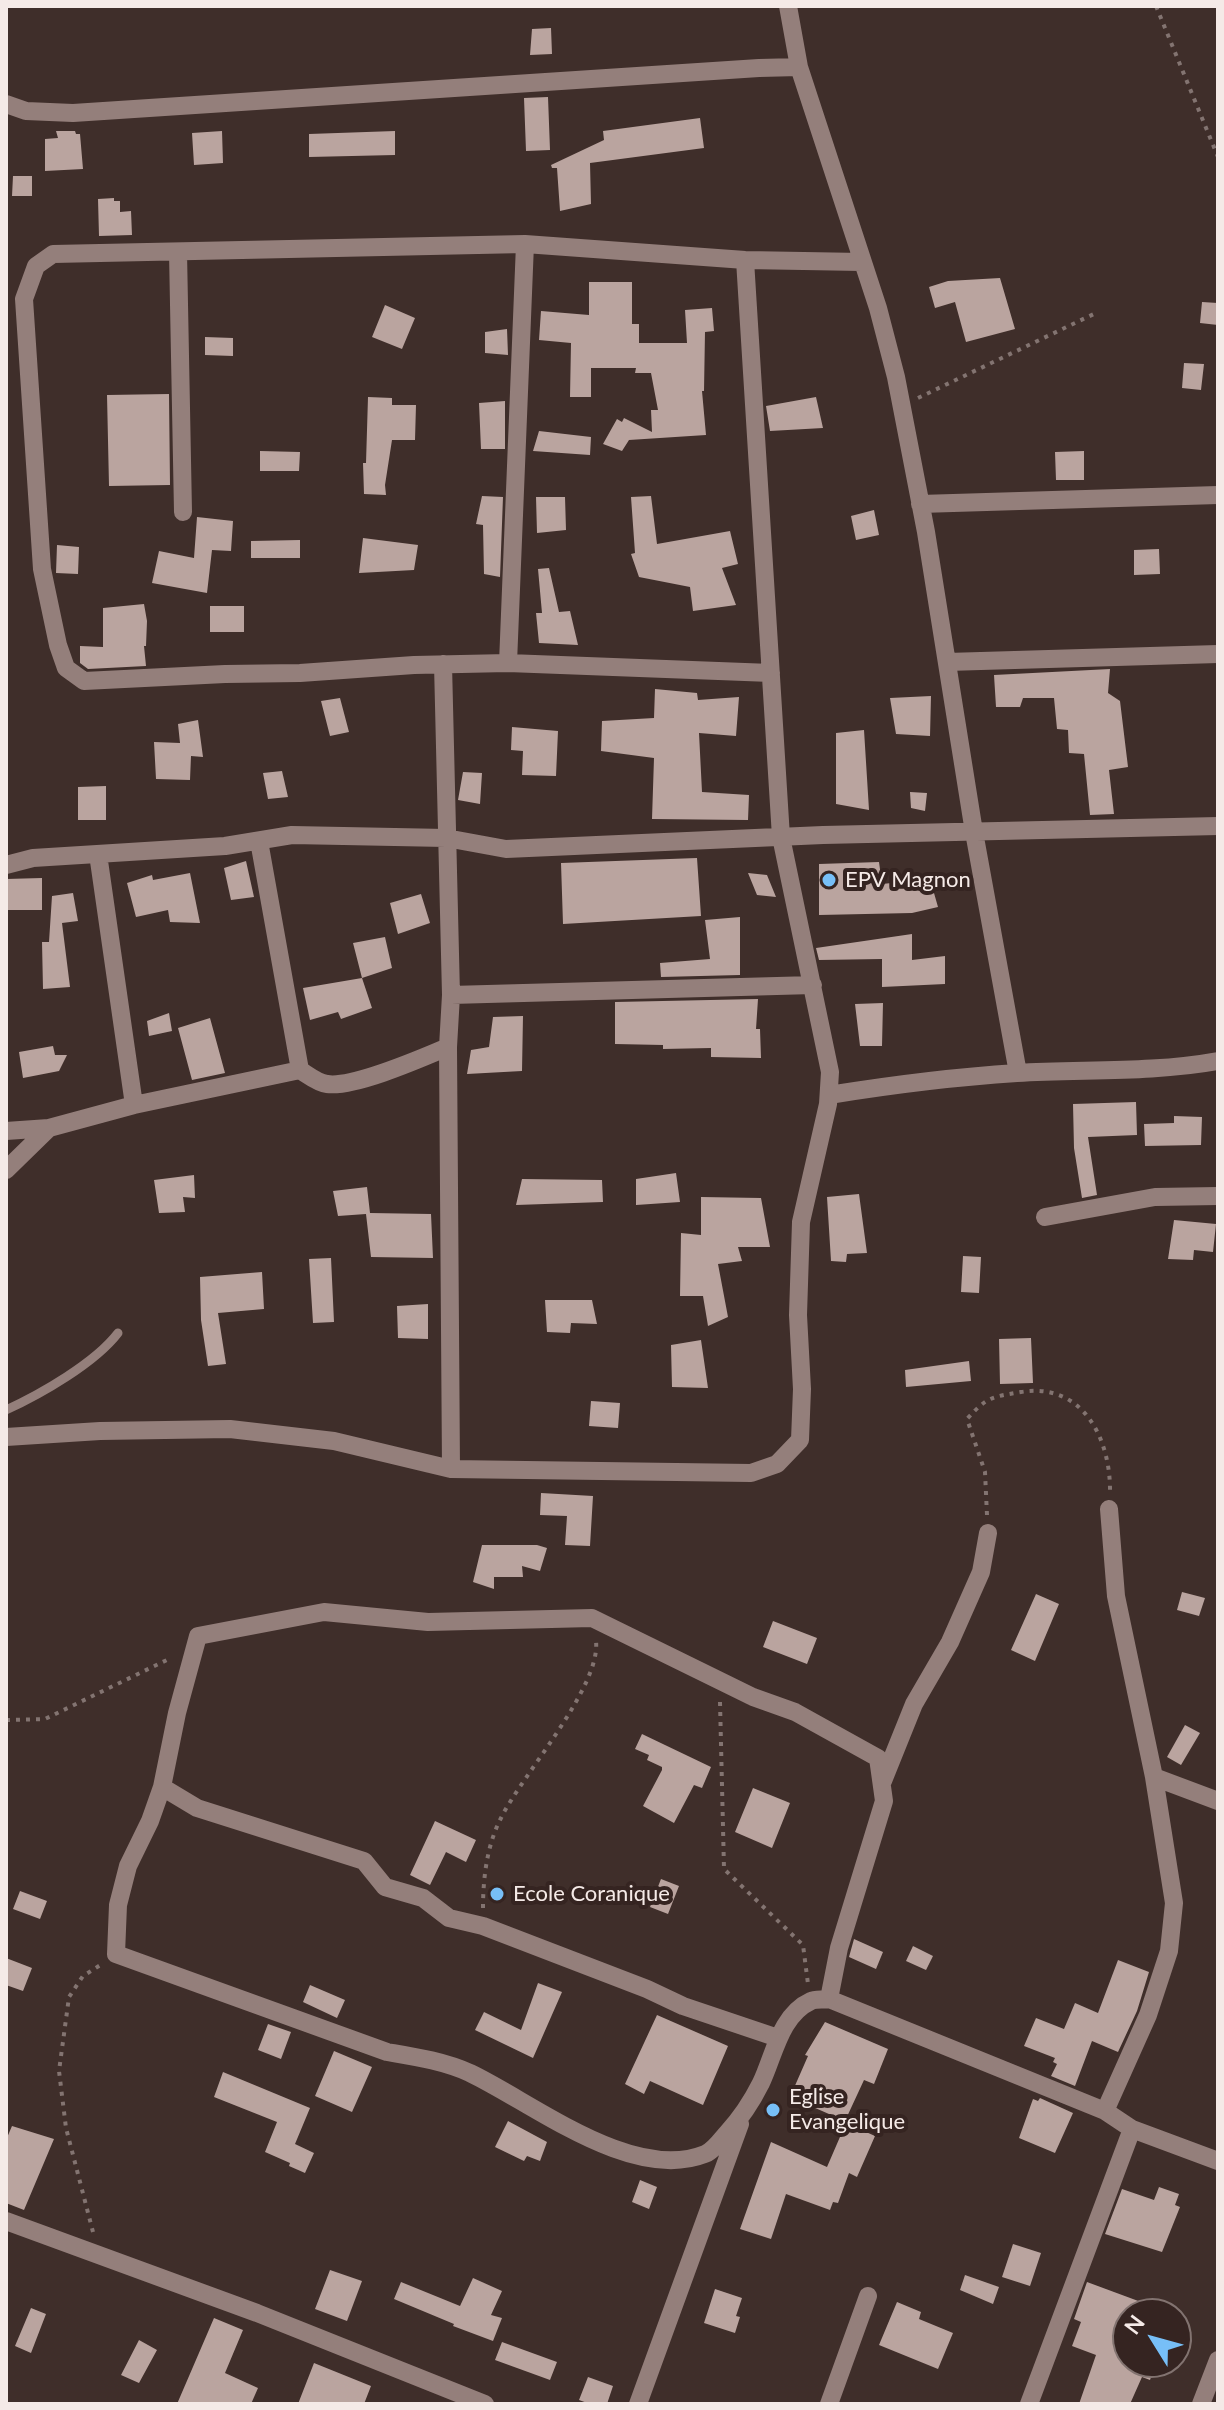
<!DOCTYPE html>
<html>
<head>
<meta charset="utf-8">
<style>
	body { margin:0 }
	#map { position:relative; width:1224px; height:2410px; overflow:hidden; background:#3f2e2a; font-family:Lato,sans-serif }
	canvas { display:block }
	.frame { position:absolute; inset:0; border:8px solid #f5eae7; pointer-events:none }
	.north { position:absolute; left:1112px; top:2298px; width:80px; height:80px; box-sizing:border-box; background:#352421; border:2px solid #827370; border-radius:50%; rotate:307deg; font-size:22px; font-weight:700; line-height:32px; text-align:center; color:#f5eae7 }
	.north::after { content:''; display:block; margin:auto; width:28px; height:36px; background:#77bff7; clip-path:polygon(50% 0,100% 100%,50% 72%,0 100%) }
</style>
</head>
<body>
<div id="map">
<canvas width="1224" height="2410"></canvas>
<div class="frame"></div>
<div class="north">N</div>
</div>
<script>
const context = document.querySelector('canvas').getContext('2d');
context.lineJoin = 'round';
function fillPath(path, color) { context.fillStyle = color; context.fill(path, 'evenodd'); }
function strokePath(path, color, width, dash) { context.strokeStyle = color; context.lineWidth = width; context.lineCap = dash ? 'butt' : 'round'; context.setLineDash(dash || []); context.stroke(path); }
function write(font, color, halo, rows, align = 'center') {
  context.font = font + ' Lato,sans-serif'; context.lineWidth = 8; context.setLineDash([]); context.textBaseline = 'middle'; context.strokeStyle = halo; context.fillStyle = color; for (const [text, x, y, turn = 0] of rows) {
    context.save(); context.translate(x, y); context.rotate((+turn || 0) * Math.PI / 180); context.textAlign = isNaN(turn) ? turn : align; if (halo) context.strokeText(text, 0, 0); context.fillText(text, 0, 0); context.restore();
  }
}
const building = new Path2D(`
	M551,28L552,54L530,55L532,29Z
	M548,97L550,150L526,151L524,98Z
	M700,118L704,148L590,163L591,204L560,211L557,168H552L551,165L604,140L603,131Z
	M56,131H75L76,134H80L83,169L45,171V139L58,138Z
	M222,131L223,163L194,165L192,133Z
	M395,131V155L309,157V134Z
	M13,176H32V196H12Z
	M114,198V201H120V212L131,211L132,235L99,236L98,199Z
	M1000,278L1015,329L966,342L955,302L935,308L929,287L948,281Z
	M589,282H632V324H639V343H687L685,310L712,308L714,331L705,332L704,391H702L706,435L629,440L622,451L603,444L617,419L622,422L624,418L652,432L651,410H658L651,373H635L636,368H591V397H570L571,343L539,340L541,311L589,315Z
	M1202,302L1218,303V325L1200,323Z
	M385,305L415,318L402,349L372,337Z
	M507,329L508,355L485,353V332Z
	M205,337L233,338V356L205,355Z
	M1184,363L1204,364L1201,390L1182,388Z
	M169,394L170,485L109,486L107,395Z
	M368,397L392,398V405H416L415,440H392L385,485L386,495L364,494L363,463H366Z
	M816,397L823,428L770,431L766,406Z
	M505,401V449H481L479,403Z
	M539,431L591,437L590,455L533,451Z
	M260,451L300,452L299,471H260Z
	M1084,451V480H1056L1055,452Z
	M482,496L503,497L500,577L484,574L483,525L476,524Z
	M651,496L657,544L730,531L738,564L722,568L736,605L693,611L690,587L639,577L631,554L635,553L631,497Z
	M536,497H565L566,530L537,533Z
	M874,510L879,535L856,540L851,516Z
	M197,517L233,521L231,551L212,550L207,593L152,583L159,551L194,558Z
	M363,538L418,545L414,570L359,573Z
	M300,540V558H251V541Z
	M57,545L79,547L78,574L56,573Z
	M1159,549L1160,574L1134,575V550Z
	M549,568L559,612L570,611L578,645L539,643L536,613H542L538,569Z
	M144,604L147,621L146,646H144L146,666L88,669L80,663V646L103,647V608Z
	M210,606H244V632H210Z
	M1110,669L1108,693L1120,701L1128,767L1109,770L1114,814L1090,815L1084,754L1069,753L1068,730L1057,729L1054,698H1023L1020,707H996L994,675Z
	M655,689L697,693L698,700L739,697L736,736L699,733L702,792L749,795L748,820L652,819L654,758L601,751L602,721L654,718Z
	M931,696L930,736L896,734L890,698Z
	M340,698L349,732L330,736L321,701Z
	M198,720L203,757L191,756L190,780L156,779L154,742L180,743L178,724Z
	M512,727L558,731L556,776L522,775L523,751L511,750Z
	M864,730L869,810L836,804V733Z
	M282,771L288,797L268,799L263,773Z
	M463,772L482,773L480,804L458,800Z
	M106,786V820H78V787Z
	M910,792L927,793L925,811L911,808Z
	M697,858L701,916L563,924L561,863Z
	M246,861L254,897L231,900L224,868Z
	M879,862L882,884L930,879L938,907L912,913L819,915V864Z
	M190,873L200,923L170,922L168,910L136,917L127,883L152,875L153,880Z
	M748,873L767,875L776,897L757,895Z
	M42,878V910H7L6,879Z
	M73,893L78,921L62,923L70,987L43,989L42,942H49L52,896Z
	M421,894L430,923L398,934L390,903Z
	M740,917V975L661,977L660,963L710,959L705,920Z
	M912,934V960L945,956V984L882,987V959L819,960L816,948Z
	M385,937L392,968L362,978L353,943Z
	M362,978L372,1008L341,1019L338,1012L310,1020L303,988Z
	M758,999L756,1029H760L761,1058L711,1057V1048L663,1049V1045L615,1044V1002Z
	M883,1003L882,1046H860L855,1004Z
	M169,1013L172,1031L149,1036L147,1021Z
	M523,1016L522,1071L467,1074L471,1050L489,1047L493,1017Z
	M210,1018L225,1073L192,1080L178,1028Z
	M53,1046L55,1055H67L59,1071L23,1078L19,1052Z
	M1136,1102L1137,1135L1088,1137L1097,1195L1082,1198L1074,1148L1073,1104Z
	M1174,1116L1202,1117L1201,1145L1145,1146L1144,1124L1174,1123Z
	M676,1173L680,1202L636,1205V1179Z
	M194,1175L195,1198L183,1197L185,1212L159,1213L154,1180Z
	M522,1179L602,1180L603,1202L516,1205Z
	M367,1187L370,1213L431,1214L433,1258L371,1257L366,1214L338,1216L333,1191Z
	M859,1194L867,1253L847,1254L846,1262L831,1261L827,1197Z
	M701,1197L761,1198L770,1247H738L742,1261L718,1264L728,1317L708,1326L703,1296H680L681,1233L701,1235Z
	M1174,1220L1216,1224L1213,1252L1194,1250L1193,1260L1168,1259Z
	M963,1256L981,1257L979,1293L961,1292Z
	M331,1258L334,1322L313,1323L309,1259Z
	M262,1272L264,1309L218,1313L226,1364L208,1366L201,1320L200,1277Z
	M545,1300H592L597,1324L571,1323L570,1333L547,1332Z
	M428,1304V1339L398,1338L397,1306Z
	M1031,1338L1033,1383L1000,1384L999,1339Z
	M701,1340L708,1388L672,1387L671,1345Z
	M969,1361L971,1381L906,1387L905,1370Z
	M591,1401L620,1403L618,1428L589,1426Z
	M541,1493L593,1496L590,1546L565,1545L567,1516L540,1515Z
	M482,1545H537L547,1548L540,1571L522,1566L523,1577H494V1589L473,1582Z
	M1182,1592L1205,1598L1199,1616L1177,1610Z
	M1036,1594L1059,1604L1035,1661L1011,1650Z
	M773,1621L817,1638L807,1664L763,1647Z
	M1185,1725L1200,1733L1181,1765L1167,1757Z
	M642,1734L711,1767L702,1788L694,1785L674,1823L643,1806L662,1770V1767L647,1760L649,1755L635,1749Z
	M753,1788L790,1803L772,1848L735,1832Z
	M435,1821L476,1840L466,1862L446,1852L430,1885L410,1875Z
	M661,1879L679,1886L668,1914L650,1907Z
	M20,1891L47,1901L40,1919L13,1909Z
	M854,1939L883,1952L876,1969L849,1957Z
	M913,1946L933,1956L926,1970L906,1961Z
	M6,1958L32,1968L23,1991L6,1985Z
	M1118,1960L1149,1972L1137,2011L1118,2052L1092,2041L1075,2086L1051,2076L1057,2064L1053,2062L1055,2058L1024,2046L1036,2018L1064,2029L1075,2003L1098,2013Z
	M538,1983L562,1992L533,2058L475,2030L484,2012L521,2030Z
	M310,1985L345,2000L337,2018L303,2002Z
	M657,2015L728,2046L703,2105L650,2081L644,2094L625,2084Z
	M825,2022L888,2049L874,2084L864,2080L845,2121L790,2097L808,2056L805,2055Z
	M268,2024L291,2032L281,2059L258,2050Z
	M334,2051L372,2067L352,2112L315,2096Z
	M223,2072L310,2108L295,2144L314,2153L305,2173L289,2166L290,2163L265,2152L277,2122L214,2097Z
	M1040,2098L1073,2113L1055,2153L1019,2138L1033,2099L1038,2101Z
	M508,2121L547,2142L540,2161L527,2156L524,2161L495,2147Z
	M846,2123L875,2136L857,2177L849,2173L838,2203L833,2202L830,2210L786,2194L771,2239L740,2229L771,2142L827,2167Z
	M12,2126L54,2139L24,2210L6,2203V2140Z
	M640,2180L657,2187L649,2209L632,2202Z
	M1159,2187L1179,2194L1175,2205L1180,2207L1162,2252L1105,2234L1122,2189L1154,2200Z
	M1013,2244L1041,2253L1030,2286L1002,2277Z
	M330,2270L362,2281L347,2321L315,2309Z
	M965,2275L999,2287L993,2304L960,2290Z
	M473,2278L502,2291L491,2315L502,2318L493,2341L453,2326L454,2324L394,2299L401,2282L460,2306Z
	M1087,2282L1168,2312L1128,2314V2362H1156L1150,2380L1142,2377L1130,2404H1079L1096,2355L1072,2346L1081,2322L1074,2319Z
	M715,2289L742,2298L736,2316L740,2317L735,2333L704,2323Z
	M897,2302L921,2312L919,2319L953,2333L938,2369L879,2345Z
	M31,2308L46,2314L31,2353L15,2346Z
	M214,2318L243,2330L225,2373L258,2388L251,2404H177Z
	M139,2340L157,2350L139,2383L121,2375Z
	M502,2342L557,2362L550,2380L495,2360Z
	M314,2363L371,2386L364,2404H298Z
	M588,2377L613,2386L607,2404H590L579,2400Z`);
const path = new Path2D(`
	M1156,6L1218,157
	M918,398L1098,312
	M987,1515L985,1472L967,1419C987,1397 991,1397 1021,1392C1083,1382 1111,1439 1110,1493
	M720,1702L724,1869L803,1945L808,1984
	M6,1720L45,1719L171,1658
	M483,1908C483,1878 487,1845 501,1818C522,1775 601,1687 596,1641
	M93,2232L66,2128L59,2071L69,1997L83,1976L102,1964`);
const lane = new Path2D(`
	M6,1410C41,1394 95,1363 118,1333`);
const street = new Path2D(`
	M799,67L878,308L896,377L926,532L974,832L1018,1073
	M6,104L26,111L73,113L759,68L799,67L788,6
	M178,252L183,512
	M920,504L1218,495
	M947,662L1218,654
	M508,663L525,244
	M443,664L451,995L448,1047L451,1469
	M771,673L508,663L414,665L300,673L225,674L84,681L66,668L58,645L42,569L24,299L36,266L53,254L525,244L745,260L862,262
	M259,841L300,1070
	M6,865L33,858L225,846L292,835L446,838L506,849L823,835L1218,826
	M451,995L813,985
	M829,1095C891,1085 954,1077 1017,1073C1084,1069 1152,1073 1218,1061
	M134,1105L300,1070C308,1075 318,1083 327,1084C354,1088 422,1058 448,1047
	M6,1131L49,1128L134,1105L98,854
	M6,1170L49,1128
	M1045,1217L1155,1197L1218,1196
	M6,1437L100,1431L230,1429L334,1441L451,1469L751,1473L777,1464L800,1440L802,1389L798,1315L801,1222L828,1104L830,1072L781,837L745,260
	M1154,1777L1218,1801
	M883,1781L914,1704L950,1642L981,1572L988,1533
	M162,1787L197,1808L364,1861L385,1887L423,1898L449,1918L483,1926L647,1989L683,2006L778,2038
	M829,1999L839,1948L884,1801L878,1758L795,1712L753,1697L592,1618L428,1622L324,1612L198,1636L177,1713L162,1787L150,1821L128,1866L118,1905L116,1954L387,2052C416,2057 443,2061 470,2073C533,2103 632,2183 705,2154C713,2151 721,2140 727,2133C740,2119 752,2101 761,2083C774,2056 780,2015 811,2001C815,1999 823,2000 829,1999L1105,2111L1132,2129L1218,2161
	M1105,2111L1148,2015L1169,1951L1174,1903L1154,1777L1116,1596L1109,1509
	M6,2221L257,2313L485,2404
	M638,2404L740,2124
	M829,2404L868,2296
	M1029,2404L1132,2129
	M1201,2404L1218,2360`);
const markers = [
	[829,880,8,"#77bff7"],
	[497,1894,8,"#77bff7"],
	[773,2110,8,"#77bff7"]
];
const poiNames = [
	["EPV Magnon",845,880],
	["Ecole Coranique",513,1894],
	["Eglise",789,2097],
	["Evangelique",789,2122]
];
fillPath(building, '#baa49f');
strokePath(path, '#837471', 4, [4, 6]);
strokePath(lane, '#947f7b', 9);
strokePath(street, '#947f7b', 18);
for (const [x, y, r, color] of markers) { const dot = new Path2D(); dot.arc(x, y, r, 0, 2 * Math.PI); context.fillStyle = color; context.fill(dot); strokePath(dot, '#352421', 3); }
write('22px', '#f5eae7', '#352421', poiNames, 'left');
</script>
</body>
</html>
